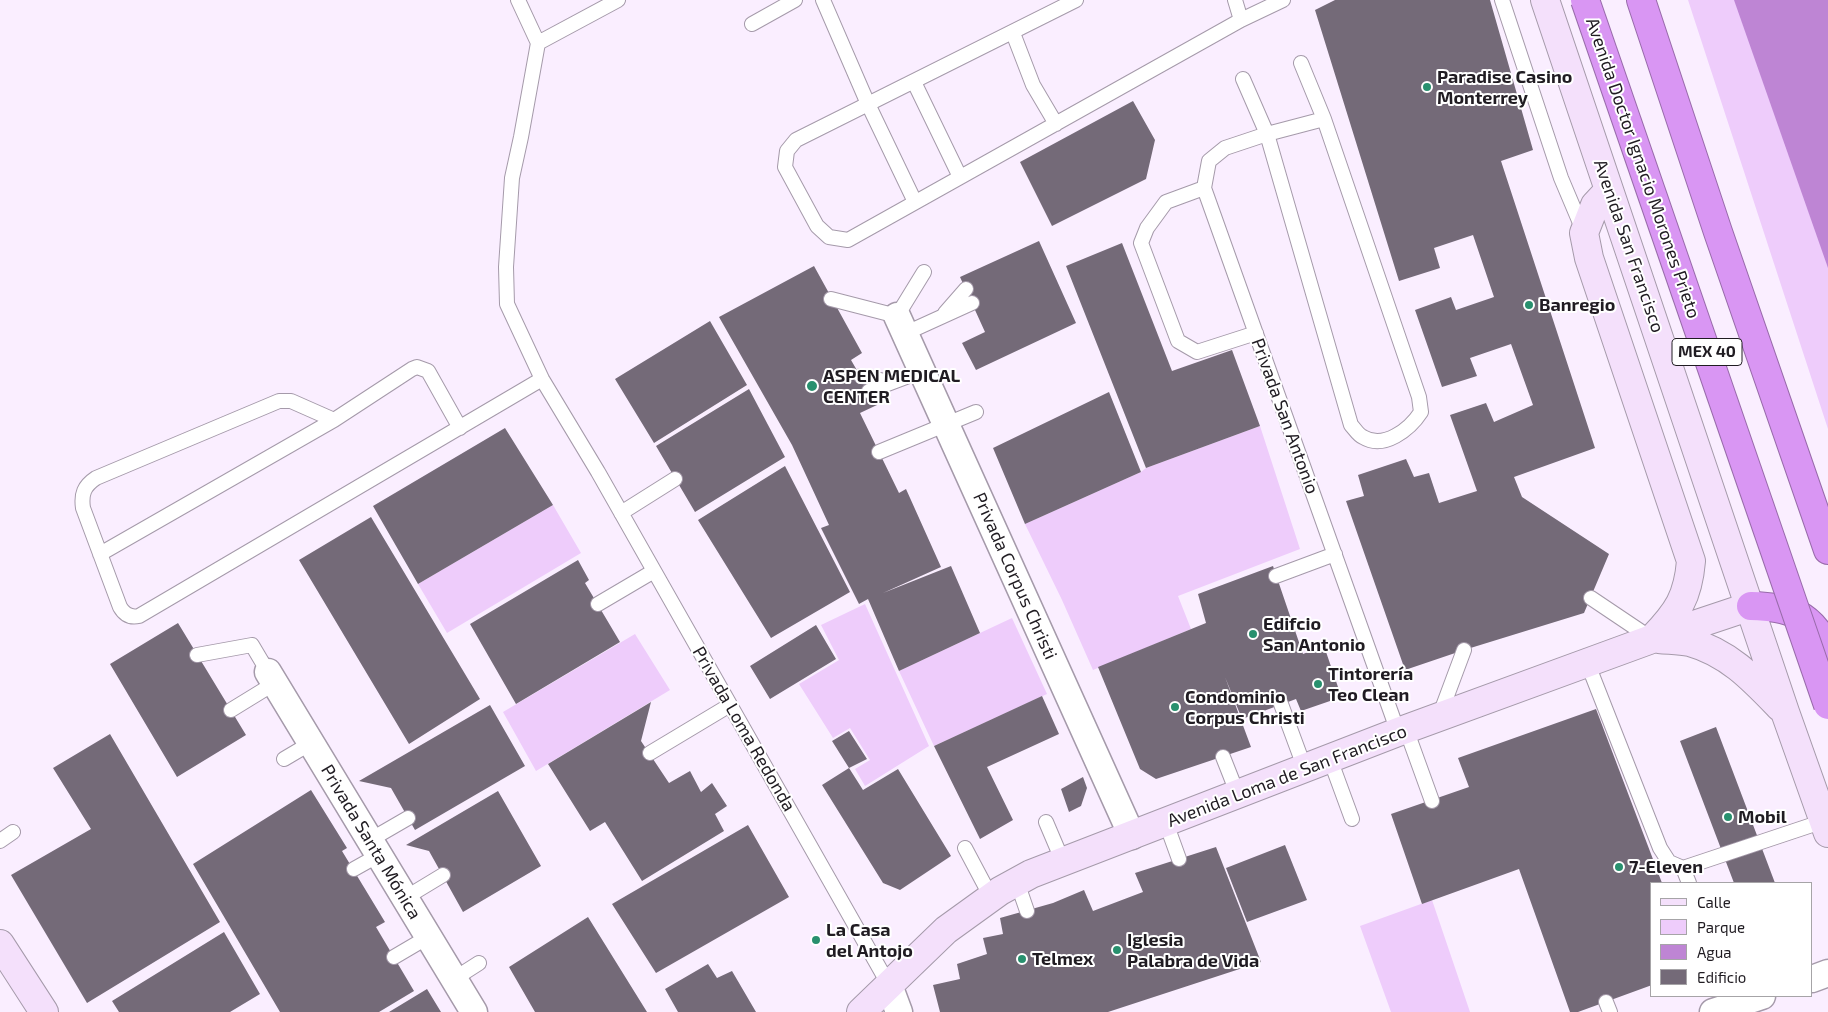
<!DOCTYPE html>
<html>
<head>
<meta charset="utf-8">
<style>
	body { margin:0 }
	#map { position:relative; width:1828px; height:1012px; overflow:hidden; background:#faeeff; font-family:"Exo 2",sans-serif }
	canvas { display:block }
	.legend { position:absolute; left:1650px; top:882px; width:162px; height:115px; box-sizing:border-box; background:#fff; border:1px solid #a6a4a7; margin:0; padding:6px 9px; list-style:none; font-size:15px; color:#201c22 }
	.legend li { display:flex; align-items:center; gap:10px; height:25px }
	.legend b { width:25px; border:1px solid #a6a4a7 }
</style>
</head>
<body>
<div id="map">
<canvas width="1828" height="1012"></canvas>
<ul class="legend">
<li><b style="height:6px;background:#f4e0fb"></b>Calle</li>
<li><b style="height:14px;background:#eeccfb"></b>Parque</li>
<li><b style="height:14px;background:#be85d4"></b>Agua</li>
<li><b style="height:14px;background:#746a78"></b>Edificio</li>
</ul>
</div>
<script>
const context = document.querySelector('canvas').getContext('2d');
context.lineJoin = 'round';
function fillPath(path, color) { context.fillStyle = color; context.fill(path, 'evenodd'); }
function strokePath(path, color, width, dash) { context.strokeStyle = color; context.lineWidth = width; context.lineCap = dash ? 'butt' : 'round'; context.setLineDash(dash || []); context.stroke(path); }
function write(font, color, halo, rows, align = 'center') {
  context.font = font + ' "Exo 2",sans-serif'; context.lineWidth = 4; context.setLineDash([]); context.textBaseline = 'middle'; context.strokeStyle = halo; context.fillStyle = color; for (const [text, x, y, turn = 0] of rows) {
    context.save(); context.translate(x, y); context.rotate((+turn || 0) * Math.PI / 180); context.textAlign = isNaN(turn) ? turn : align; if (halo) context.strokeText(text, 0, 0); context.fillText(text, 0, 0); context.restore();
  }
}
const green = new Path2D(`
	M1688,0H1828V429Z
	M1260,426L1300,549L1178,596L1191,629L1093,670L1062,600L1025,524L1141,472L1146,468Z
	M553,505L581,553L447,633L418,584Z
	M865,604L929,746L865,786L855,769L870,760L850,728L833,738L799,684L839,660L821,625Z
	M1012,618L1047,694L934,746L899,671Z
	M635,634L670,690L536,771L503,712Z
	M1432,900L1470,1012H1391L1360,926Z`);
const water = new Path2D(`
	M1734,0H1828V268Z`);
const building = new Path2D(`
	M1335,0H1490L1533,150L1501,161L1595,448L1514,477L1522,497L1609,554L1584,613L1464,650L1405,670L1346,501L1364,496L1358,475L1406,459L1414,477L1429,473L1439,503L1477,491L1450,415L1486,403L1494,422L1533,405L1511,344L1470,358L1477,376L1442,387L1415,310L1451,297L1456,310L1494,297L1473,235L1434,248L1440,268L1399,281L1315,10Z
	M1133,101L1155,140L1146,179L1052,226L1020,162Z
	M1039,241L1076,323L976,370L962,343L985,332L960,277Z
	M1122,243L1172,371L1232,350L1260,426L1146,468L1066,266Z
	M814,266L862,353L851,360L877,405L860,413L899,493L906,489L941,567L883,593L951,566L980,633L899,671L868,599L859,604L821,528L829,525L792,445L719,317Z
	M710,321L747,385L654,443L615,379Z
	M749,389L785,457L695,512L656,446Z
	M1109,392L1141,472L1025,524L993,448Z
	M505,428L553,505L418,584L373,506Z
	M785,466L850,592L771,638L698,520Z
	M371,517L480,699L409,744L299,560Z
	M578,560L589,580L585,583L620,642L516,704L470,624Z
	M1273,566L1303,654L1324,646L1338,687L1330,701L1301,711L1296,699L1242,719L1225,677L1251,747L1156,779L1140,769L1098,667L1206,623L1198,594Z
	M178,623L246,735L177,777L110,664Z
	M816,625L836,659L770,699L750,666Z
	M1042,696L1059,734L987,767L1013,820L980,839L934,746Z
	M651,702L641,741L669,783L690,771L701,792L712,783L727,806L715,814L724,831L642,881L605,822L590,831L548,764Z
	M490,705L525,766L415,830L391,788L359,781Z
	M1596,709L1662,883H1652V985L1578,1012H1570L1519,869L1422,904L1391,814L1469,787L1458,758Z
	M1716,727L1775,883H1734L1680,741Z
	M849,731L867,759L849,768L832,741Z
	M110,734L220,922L87,1003L11,875L91,829L53,768Z
	M849,768L863,790L898,769L951,856L900,890L883,883L822,785Z
	M1083,777L1087,788L1081,806L1069,812L1061,789Z
	M311,790L347,848L342,851L385,922L376,927L414,991L379,1012H280L193,864Z
	M498,791L541,866L463,912L429,851L406,845Z
	M748,825L789,897L656,973L612,904Z
	M1285,845L1307,900L1247,922L1226,868Z
	M1216,847L1261,962L1108,1012H940L933,985L960,979L957,964L987,954L983,938L1003,934L1000,918L1053,903L1084,890L1093,911L1143,892L1135,873Z
	M588,917L647,1012H535L509,967Z
	M224,932L260,994L230,1012H119L112,1001Z
	M708,964L717,978L732,971L756,1012H678L665,989Z
	M427,989L441,1012H389Z`);
const lane = new Path2D(`
	M518,0L538,43
	M618,0L538,43L521,137L512,178L506,267L507,304L542,379L598,472L889,985
	M823,0L868,104L915,202
	M1076,0L796,140L787,151L785,167L817,226L829,237L848,240L1241,20L1283,0
	M1235,0L1241,20
	M1502,0L1561,178L1583,230
	M752,24L795,0
	M1013,33L1033,85L1056,124
	M1243,79L1267,134L1351,425C1355,429 1358,435 1363,437C1384,450 1410,429 1421,412L1419,397L1324,119L1301,63
	M914,82L960,177
	M1324,119L1267,134L1225,148L1209,161L1204,188L1398,732
	M1204,188L1166,202L1147,228L1141,243L1178,341L1197,352L1256,333
	M831,299L897,316L924,272
	M945,313L966,289
	M906,333L972,303
	M861,376L890,382
	M869,391L922,371
	M334,420L291,401H279L96,478C84,486 81,494 83,508L120,607C124,614 130,618 139,616L542,379
	M879,452L976,412
	M621,513L675,479
	M100,554L334,420L412,369L417,367L428,371L460,428
	M1276,576L1335,554
	M1591,598L1652,639
	M598,604L654,571
	M197,655L252,645L268,672
	M1587,662L1660,848L1669,862L1683,868L1824,821
	M1281,704L1305,769
	M231,710L275,683
	M1439,717L1464,650
	M1406,729L1432,801
	M650,753L730,705
	M1223,757L1238,795
	M284,759L311,743
	M1330,759L1352,819
	M1046,822L1063,862
	M1166,823L1179,859
	M370,840L408,818
	M0,841L13,832
	M965,848L991,897
	M1683,868L1689,883
	M354,869L379,855
	M1017,882L1027,911
	M405,898L443,875
	M394,957L428,937
	M454,979L479,963
	M1606,1002L1610,1012`);
const street = new Path2D(`
	M897,316L1132,836
	M268,672L474,1012
	M1812,979L1828,973
	M889,985L899,1012
	M1713,1012L1762,996`);
const secondary = new Path2D(`
	M1545,0L1785,712L1828,833
	M1609,190L1595,205L1584,233L1589,258L1691,561C1688,597 1678,612 1653,638
	M1659,639C1669,640 1680,640 1690,642C1729,653 1753,679 1780,707
	M0,944L44,1012
	M861,1012L946,930L1000,891L1031,874L1398,732L1652,639L1751,606`);
const highway = new Path2D(`
	M1641,0L1718,232L1828,550
	M1751,606C1789,607 1811,613 1828,650`);
const highwayBridge = new Path2D(`
	M1585,0L1828,705`);
const markers = [
	[1427,87,5,"#28906e"],
	[1529,305,5,"#28906e"],
	[812,386,6,"#28906e"],
	[1253,634,5,"#28906e"],
	[1318,684,5,"#28906e"],
	[1175,707,5,"#28906e"],
	[1728,817,5,"#28906e"],
	[1619,867,5,"#28906e"],
	[816,940,5,"#28906e"],
	[1117,950,5,"#28906e"],
	[1022,959,5,"#28906e"]
];
const shields = [
	[1707,352,70]
];
const shieldNames = [
	["MEX 40",1707,352]
];
const poiNames = [
	["Paradise Casino",1437,77],
	["Monterrey",1437,98],
	["Banregio",1539,305],
	["ASPEN MEDICAL",823,376],
	["CENTER",823,397],
	["Edifcio",1263,624],
	["San Antonio",1263,645],
	["Tintorería",1328,674],
	["Teo Clean",1328,695],
	["Condominio",1185,697],
	["Corpus Christi",1185,718],
	["Mobil",1738,817],
	["7-Eleven",1629,867],
	["La Casa",826,930],
	["del Antojo",826,951],
	["Iglesia",1127,940],
	["Palabra de Vida",1127,961],
	["Telmex",1032,959]
];
const streetNames = [
	["Avenida Doctor Ignacio Morones Prieto",1643,168,71],
	["Avenida San Francisco",1629,246,71],
	["Privada San Antonio",1285,416,70],
	["Privada Corpus Christi",1015,576,66],
	["Privada Loma Redonda",744,729,60],
	["Avenida Loma de San Francisco",1287,776,-21],
	["Privada Santa Mónica",371,842,59]
];
fillPath(green, '#eeccfb');
fillPath(water, '#be85d4');
fillPath(building, '#746a78');
strokePath(lane, '#a59aaa', 16);
strokePath(street, '#a59aaa', 29);
strokePath(secondary, '#a59aaa', 30);
strokePath(highway, '#986baa', 30);
strokePath(lane, '#fff', 14);
strokePath(street, '#fff', 26);
strokePath(secondary, '#f4e0fb', 28);
strokePath(highway, '#d996f3', 28);
strokePath(highwayBridge, '#986baa', 30, []);
strokePath(highwayBridge, '#d996f3', 28);
for (const [x, y, r, color] of markers) { const dot = new Path2D(); dot.arc(x, y, r, 0, 2 * Math.PI); context.fillStyle = color; context.fill(dot); strokePath(dot, '#fff', 2); }
for (const [x, y, w] of shields) { const box = new Path2D(); box.roundRect(x - w / 2, y - 13.5, w, 27, 4); context.fillStyle = '#fff'; context.fill(box); strokePath(box, '#201c22', 1); }
write('bold 16px', '#201c22', null, shieldNames);
write('bold 18px', '#201c22', '#fff', poiNames, 'left');
write('18px', '#201c22', '#fff', streetNames);
</script>
</body>
</html>
